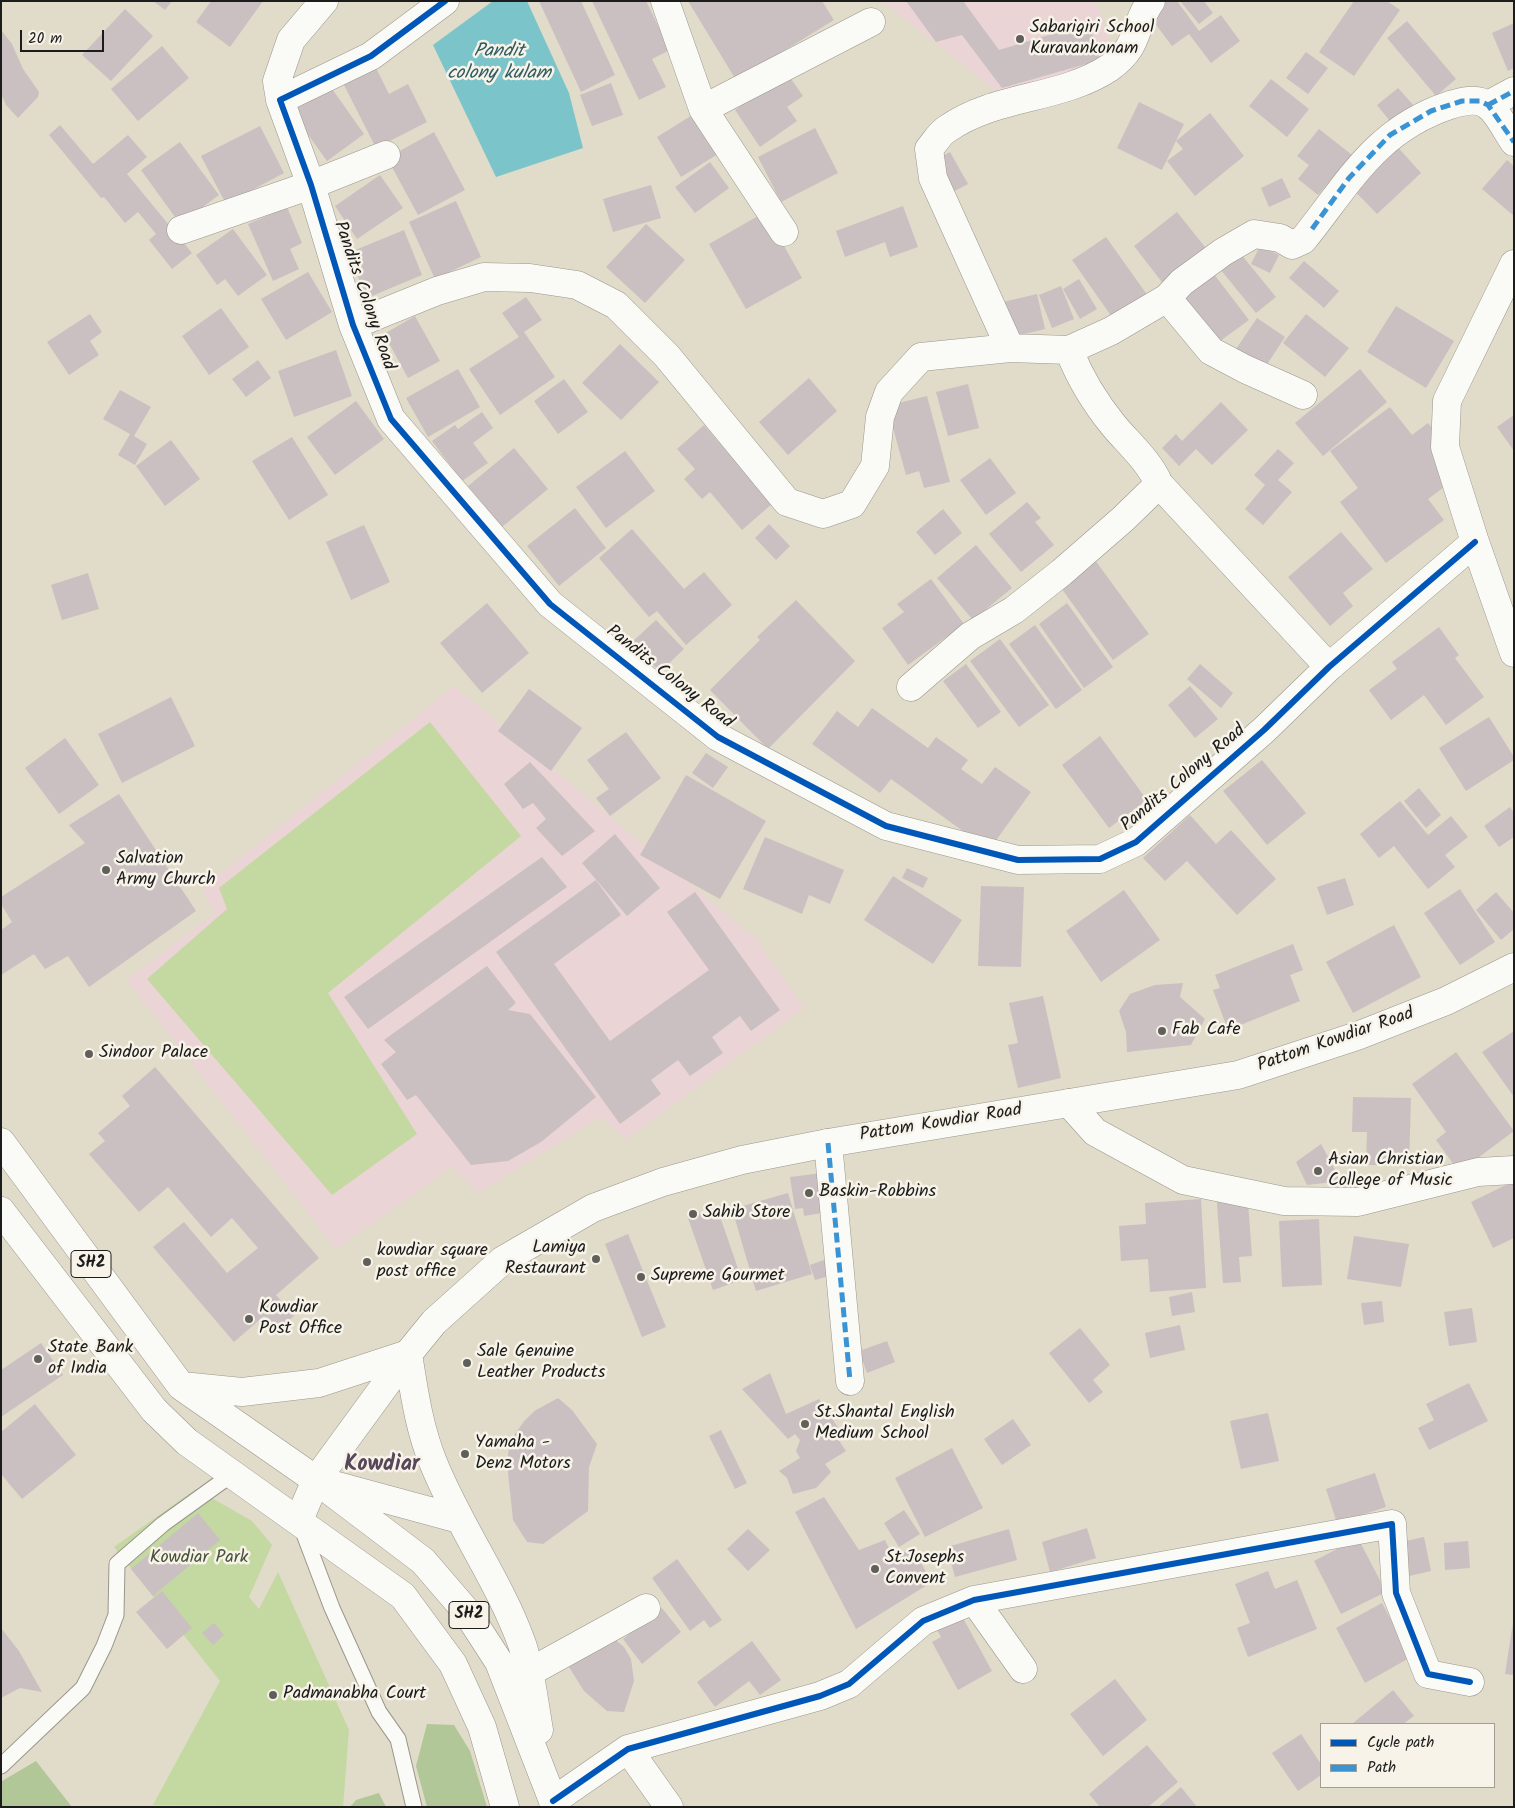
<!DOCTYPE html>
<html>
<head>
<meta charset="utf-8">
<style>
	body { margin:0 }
	#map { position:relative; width:1515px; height:1808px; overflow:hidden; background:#e1dbc9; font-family:Kalam,sans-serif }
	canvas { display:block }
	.frame { position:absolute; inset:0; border:2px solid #1c1c1c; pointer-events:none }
	.legend { position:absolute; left:1320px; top:1723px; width:175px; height:65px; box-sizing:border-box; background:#f7f3e8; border:1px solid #9f9d96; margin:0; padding:6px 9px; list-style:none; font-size:15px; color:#1c1c1c }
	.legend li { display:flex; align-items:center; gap:10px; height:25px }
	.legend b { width:25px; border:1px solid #9f9d96 }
	.scale { position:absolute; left:20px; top:30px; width:84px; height:22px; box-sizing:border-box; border:2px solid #1c1c1c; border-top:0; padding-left:6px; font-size:15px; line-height:18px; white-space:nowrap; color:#1c1c1c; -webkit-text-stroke:4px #f7f3e8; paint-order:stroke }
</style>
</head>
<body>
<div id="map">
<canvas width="1515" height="1808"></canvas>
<div class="frame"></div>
<ul class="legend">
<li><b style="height:6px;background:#0057b8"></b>Cycle path</li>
<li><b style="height:6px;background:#3a94d4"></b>Path</li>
</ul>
<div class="scale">20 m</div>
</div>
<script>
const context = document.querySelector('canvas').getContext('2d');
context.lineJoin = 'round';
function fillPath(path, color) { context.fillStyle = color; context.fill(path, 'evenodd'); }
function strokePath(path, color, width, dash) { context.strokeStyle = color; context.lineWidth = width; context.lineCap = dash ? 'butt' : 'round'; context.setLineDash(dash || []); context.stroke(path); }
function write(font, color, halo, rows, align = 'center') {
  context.font = font + ' Kalam,sans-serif'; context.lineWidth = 5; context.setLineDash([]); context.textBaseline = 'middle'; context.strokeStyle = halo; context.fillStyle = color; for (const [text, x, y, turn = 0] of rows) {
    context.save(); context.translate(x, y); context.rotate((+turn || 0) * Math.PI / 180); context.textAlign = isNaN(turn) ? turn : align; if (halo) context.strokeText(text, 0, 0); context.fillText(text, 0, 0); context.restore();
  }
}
const built = new Path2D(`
	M882,1H1093L1099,9L1118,70L1009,101Z
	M454,686L757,940L804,1008L627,1139L601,1117L478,1193L452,1167L336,1249L127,980L215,913L202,889Z`);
const green = new Path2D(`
	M430,722L521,836L328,993L417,1134L332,1195L147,979L227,909L219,888Z
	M196,1489L252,1521L272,1545L249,1597L259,1609L278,1572L349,1730L343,1807L153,1805L220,1681L114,1547Z`);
const forest = new Path2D(`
	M427,1724L454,1725L470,1751L487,1807H427L416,1766Z
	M36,1761L72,1807H1L2,1781Z
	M379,1793L386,1807H350L356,1800Z`);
const water = new Path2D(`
	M493,1H527L569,93L583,148L496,177L433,45Z`);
const building = new Path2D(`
	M153,1H172L165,10Z
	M211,1H263L230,47L196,22Z
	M539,1H581L615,75L581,92Z
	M592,1H646L670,50L652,59L666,87L639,100Z
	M688,1H822L834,20L736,80Z
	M906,1H963L999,50L1089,23L1100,60L1002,88L962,35L936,42Z
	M1166,1H1177L1199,31L1221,15L1240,41L1211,63L1189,34L1172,46L1148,14Z
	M1180,1H1204L1213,13L1199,24Z
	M1354,1H1387L1400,10L1354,76L1319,52Z
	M125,9L153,36L111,81L82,55Z
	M1407,21L1456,79L1436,96L1387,38Z
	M1514,23V68L1508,71L1492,33Z
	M1,30L12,44L23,69L39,92L38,97L18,118L6,105L1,94Z
	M162,46L189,78L138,121L111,89Z
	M1306,52L1328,68L1308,94L1286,78Z
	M373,62L389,94L408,84L427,122L376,148L341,79Z
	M787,73L803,96L787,107L797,121L760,147L735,110Z
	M1271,79L1309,109L1287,137L1249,106Z
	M611,83L623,115L592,126L580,95Z
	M330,86L364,134L327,161L292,112Z
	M1398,88L1415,107L1393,125L1377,105Z
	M1139,102L1184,124L1162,170L1117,148Z
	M1210,113L1244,156L1195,196L1167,161L1183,149L1176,141Z
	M694,114L718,154L681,177L657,137Z
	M60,125L93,164L128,135L147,157L127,174L192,253L172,269L149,240L156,234L138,212L125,223L104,197L101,198L49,135Z
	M260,126L284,173L226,204L201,156Z
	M815,128L838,173L781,202L758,157Z
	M1319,129L1352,155L1318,195L1298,179L1309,165L1297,156Z
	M434,132L465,190L418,215L387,158Z
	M180,142L219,195L180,224L141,170Z
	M1394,143L1421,173L1377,214L1349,185Z
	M950,152L968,184L949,194L931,162Z
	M1507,160L1514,166V216L1482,189Z
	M710,162L729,188L695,213L675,187Z
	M380,175L403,208L357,239L335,206Z
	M1282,178L1291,197L1269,207L1261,188Z
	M651,185L661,218L613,232L603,199Z
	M456,201L481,257L435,279L409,222Z
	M903,206L918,247L890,257L885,242L845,257L836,231Z
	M287,207L302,243L290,249L299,269L273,281L248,224Z
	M765,212L802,278L746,309L709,244Z
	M1177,212L1209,252L1165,286L1134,246Z
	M646,224L685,260L645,303L606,267Z
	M233,229L267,275L238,296L225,279L217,285L196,255Z
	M404,230L422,275L367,298L348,253Z
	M1106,237L1148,296L1114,320L1072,260Z
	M1260,246L1279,255L1270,273L1251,264Z
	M1240,253L1276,297L1256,313L1220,269Z
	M1304,261L1339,291L1324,308L1289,278Z
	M1210,269L1249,320L1216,344L1177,293Z
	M308,272L332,312L286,340L261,299Z
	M1079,279L1097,309L1080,319L1063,289Z
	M1061,286L1074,319L1052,328L1039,295Z
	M1037,294L1045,329L1012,337L1003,302Z
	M526,297L542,320L524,332L555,377L500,415L469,369L519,337L502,313Z
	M1396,306L1454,341L1426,388L1367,352Z
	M221,308L249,347L209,375L182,336Z
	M90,314L102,332L90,341L99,355L69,375L47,342Z
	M1306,314L1349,348L1325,377L1283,343Z
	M415,316L440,361L408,378L384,334Z
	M1257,318L1285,337L1264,369L1236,349Z
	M620,344L659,382L621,420L582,383Z
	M336,350L352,396L294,417L278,371Z
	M258,360L271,378L246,397L232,379Z
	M458,369L480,407L428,437L406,398Z
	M1360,369L1387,402L1323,456L1295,423Z
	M809,378L837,411L788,455L759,422Z
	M564,379L588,412L558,434L534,401Z
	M968,384L979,428L948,436L936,392Z
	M120,390L151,407L134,436L147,444L135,465L118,455L130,434L103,419Z
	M927,396L950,482L924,488L919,471L906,475L887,406Z
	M356,401L384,439L335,475L307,437Z
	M1221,402L1248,430L1212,465L1196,449L1179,466L1162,448L1176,434L1182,441Z
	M1390,407L1412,435L1428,423L1444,444L1455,479L1428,499L1444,520L1386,563L1340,502L1358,488L1330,451Z
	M482,412L493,428L473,443L488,463L462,481L432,441L455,425L458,429Z
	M1514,415V451L1497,427Z
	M704,425L772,504L742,530L710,492L702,499L684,479L695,469L677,449Z
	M292,437L328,495L289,520L252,461Z
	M171,440L200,479L165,506L136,466Z
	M514,448L548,489L502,527L468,486Z
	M1278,449L1294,463L1278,480L1292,492L1263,525L1245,509L1265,485L1254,475Z
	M625,451L655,491L606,528L576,487Z
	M990,458L1016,493L986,515L960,480Z
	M1027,502L1041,518L1035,522L1054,545L1021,572L989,534Z
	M575,508L606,548L559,586L527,546Z
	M943,509L962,533L935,555L916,532Z
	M769,524L790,546L776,560L755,538Z
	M364,525L390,582L351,600L326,542Z
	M632,529L684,589L704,572L732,605L686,645L657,611L649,617L599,558Z
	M1341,532L1373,569L1343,593L1353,606L1330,626L1288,577Z
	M976,545L1012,588L973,620L937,578Z
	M1095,560L1149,634L1113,660L1059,585Z
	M88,573L99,609L62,620L51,585Z
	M931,579L964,624L908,665L882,628L904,612L897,604Z
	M796,600L855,661L768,749L710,690L760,640L757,637Z
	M487,603L529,653L482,693L440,643Z
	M1067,603L1113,667L1084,688L1039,624Z
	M656,620L684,649L660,672L632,642Z
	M1035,625L1082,690L1056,709L1009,644Z
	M1439,627L1459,655L1455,658L1484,697L1446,725L1424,695L1391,720L1369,690L1397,669L1392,662Z
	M1000,639L1049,705L1019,727L970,661Z
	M966,664L1001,712L978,728L943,681Z
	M1200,664L1233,693L1221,708L1187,679Z
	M1190,686L1218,719L1195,738L1168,705Z
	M529,689L582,728L551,771L498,731Z
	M171,697L195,746L122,783L98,734Z
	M872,708L928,748L936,737L968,760L961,769L982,784L995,767L1031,792L989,850L891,779L880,793L812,744L837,711L858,727Z
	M1489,717L1514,757V760L1466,791L1439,748Z
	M626,732L661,778L610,816L596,798L609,789L587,760Z
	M1100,736L1147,800L1109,828L1062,765Z
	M65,738L99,785L59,814L25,768Z
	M706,753L728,767L713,788L692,773Z
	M1262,760L1306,813L1267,845L1223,791Z
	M530,762L595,831L562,856L536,828L546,819L533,803L523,809L504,784Z
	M686,775L766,821L720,899L640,855Z
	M1419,788L1441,815L1426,828L1404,801Z
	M119,794L196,911L89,987L68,956L45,969L34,954L1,975V930L12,922L1,904V897L85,843L69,825Z
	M1400,801L1428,835L1451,816L1468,837L1445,855L1455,867L1428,889L1394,846L1379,858L1360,834Z
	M1510,807L1514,813V837L1499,847L1484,826Z
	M1190,815L1216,844L1231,830L1276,879L1237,915L1187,861L1165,881L1143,858Z
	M615,834L660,888L627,916L582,863Z
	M765,837L844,870L830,904L809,895L802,914L743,889Z
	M542,857L567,887L368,1029L344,997Z
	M907,868L928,878L923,888L902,878Z
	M893,876L962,920L933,964L864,920Z
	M1345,878L1354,905L1327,915L1317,887Z
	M596,880L621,915L554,964L610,1041L709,970L667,912L695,892L780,1010L751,1031L740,1016L712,1037L723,1053L690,1076L678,1060L651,1080L661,1094L620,1124L496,952Z
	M981,886L1024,887L1021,967L978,966Z
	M1460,889L1495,942L1460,965L1424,913Z
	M1124,890L1160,940L1101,982L1066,931Z
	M1496,892L1514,913V929L1501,940L1476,910Z
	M1394,925L1421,977L1353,1013L1326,962Z
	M1293,944L1303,970L1290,975L1300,1001L1228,1030L1213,990L1220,988L1215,975Z
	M487,966L516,1003L508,1010L530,1014L596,1097L541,1142L508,1161L471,1165L416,1095L407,1100L381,1064L396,1052L384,1040Z
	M1183,983L1180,997L1205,1019L1191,1045L1127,1052L1126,1032L1119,1011L1130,994L1155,985Z
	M1043,996L1061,1078L1018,1088L1008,1045L1018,1043L1009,1003Z
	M1514,1031V1097L1482,1052Z
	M1456,1052L1514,1131L1459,1172L1436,1140L1446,1132L1412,1084Z
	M155,1067L319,1258L276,1295L294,1316L277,1331L264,1316L234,1342L153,1247L184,1222L227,1273L258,1248L232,1218L211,1237L168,1187L139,1212L89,1154L105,1141L98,1133L130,1106L122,1096Z
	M1353,1097L1411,1098L1409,1165H1366L1367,1132H1352Z
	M1321,1144L1341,1181L1307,1185L1296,1162Z
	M822,1173L828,1212L804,1216L803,1208L795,1209L790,1177Z
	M1514,1181V1238L1493,1248L1471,1202Z
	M1247,1189L1252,1256L1239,1257L1241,1282L1223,1283L1216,1192Z
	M788,1193L812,1274L756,1291L732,1209Z
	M1201,1199L1206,1288L1150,1292L1148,1259L1121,1261L1119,1226L1146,1224L1145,1203Z
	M717,1208L742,1280L713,1290L688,1218Z
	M1319,1219L1322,1285L1282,1287L1279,1221Z
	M628,1234L666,1327L642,1337L605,1244Z
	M1354,1236L1409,1244L1401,1287L1347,1279Z
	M824,1260L829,1276L815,1280L810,1265Z
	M1192,1292L1195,1312L1172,1316L1169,1297Z
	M1382,1301L1384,1322L1364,1325L1361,1303Z
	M1472,1308L1477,1342L1449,1346L1444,1312Z
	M1180,1325L1185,1350L1150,1358L1145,1333Z
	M1080,1328L1110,1365L1093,1380L1103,1392L1089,1403L1049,1353Z
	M887,1341L895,1362L867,1373L859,1351Z
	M41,1343L63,1375L1,1417V1370Z
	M770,1373L786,1414L819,1399L843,1435L838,1439L846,1451L825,1464L831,1472L816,1488L793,1494L787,1478L779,1471L800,1458L796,1451L800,1440L795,1434L788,1439L742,1389Z
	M1469,1383L1488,1421L1429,1450L1418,1428L1434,1420L1426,1404Z
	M558,1398L572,1410L597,1444L589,1467L588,1511L543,1544L527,1542L513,1520L507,1463L510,1441L525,1420L536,1410Z
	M35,1404L76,1455L22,1499L1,1474V1432Z
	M1268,1413L1279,1461L1241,1469L1230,1421Z
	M1013,1419L1031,1445L1002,1465L984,1439Z
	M721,1430L747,1483L735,1489L709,1436Z
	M952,1448L983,1508L925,1537L895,1478Z
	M1375,1473L1386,1507L1337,1523L1326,1489Z
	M824,1497L859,1550L885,1540L893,1557L913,1549L932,1582L856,1629L795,1512Z
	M904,1510L920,1534L899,1547L884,1523Z
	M198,1513L220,1540L153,1596L131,1569Z
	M1087,1528L1096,1558L1050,1572L1042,1542Z
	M748,1529L770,1550L748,1571L727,1549Z
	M1009,1529L1017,1560L955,1577L947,1547Z
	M1424,1537L1431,1571L1409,1576L1401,1542Z
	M1358,1538L1386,1592L1341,1614L1314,1561Z
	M1468,1541L1470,1568L1445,1570L1444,1543Z
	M677,1559L722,1620L710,1628L704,1620L690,1631L652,1578Z
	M1268,1571L1275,1589L1297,1580L1317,1629L1248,1657L1237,1628L1250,1623L1235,1584Z
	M162,1591L192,1628L167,1649L136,1612Z
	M1382,1603L1411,1657L1365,1683L1336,1628Z
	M662,1608L681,1632L642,1664L623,1639Z
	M958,1609L992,1671L958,1690L932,1642L941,1637L933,1623Z
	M214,1623L224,1635L213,1645L202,1633Z
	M1513,1623H1514V1675L1505,1674Z
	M1,1628L19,1651L42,1692L20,1688L1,1698Z
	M611,1636L624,1647L631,1659L634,1681L624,1712L607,1711L584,1691L567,1664Z
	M752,1641L781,1680L760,1695L749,1681L715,1707L697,1682Z
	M1115,1679L1147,1720L1103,1756L1070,1714Z
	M1393,1690L1414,1716L1403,1724H1352Z
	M1301,1734L1321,1764V1775L1298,1791L1272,1753Z
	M1147,1745L1178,1782L1148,1807H1100L1089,1794Z
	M1181,1787L1197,1807H1158Z`);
const lane = new Path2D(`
	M301,1526L332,1608L379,1712L398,1739L414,1807
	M1,1766L83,1688L104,1646L116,1615L117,1564L163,1524L231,1475`);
const street = new Path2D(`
	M445,1L371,56L280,100L311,185L353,325L391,419L550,604L718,737L886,826L1018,860L1100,859L1136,842L1264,730L1329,667L1475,542
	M665,1L703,109L784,232
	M280,100L277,81L291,40L324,1
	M1488,105L1514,91
	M703,109L871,22
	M181,230L311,185L386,155
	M1514,264L1447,401L1445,447L1475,542L1514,653
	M1167,298L1182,282L1223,252L1254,234L1280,238L1292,245L1303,240C1349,183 1375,130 1450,105C1460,102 1477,97 1487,105C1498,112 1506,131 1514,142
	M353,325L437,291L484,277L530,278L577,285L616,305L667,356L787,502L823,514L852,504L875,466L880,417L889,392L921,357L1010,348L1069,350
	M1010,348L933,178L929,149C935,142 940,133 947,129C995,95 1060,100 1109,68C1141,46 1133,25 1151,1
	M1303,395L1245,369L1211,351L1167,298L1111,331L1069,350C1079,376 1096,404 1114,426C1130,445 1149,461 1159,484L1329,667
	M911,687L970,636L1014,610L1062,572L1123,519L1159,484
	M1069,1103L1095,1132L1183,1180L1284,1201L1358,1202L1478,1172L1514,1170
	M828,1143L850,1381
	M974,1600L1023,1669
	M528,1673L646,1608
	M628,1749L669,1807
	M553,1801L628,1749L820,1696L849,1684L923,1621L974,1600L1392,1524L1396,1593L1428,1674L1470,1682`);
const secondary = new Path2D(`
	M408,1354L434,1322L503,1260L593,1208L663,1182L742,1160L828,1143L1238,1075L1357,1036L1446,1001L1514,967`);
const primary = new Path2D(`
	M1,1142L181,1386L316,1480L423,1561L466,1611L499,1662L553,1801
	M1,1211L154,1410L187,1442L403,1596L453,1664L482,1727L505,1807
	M408,1354C414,1391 419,1428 433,1462C458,1525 499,1580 522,1644C531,1671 534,1702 539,1730
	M182,1386L242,1392L319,1383L408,1354
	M330,1484L459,1519
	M299,1520L316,1480L408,1354`);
const quiet = new Path2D(`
	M1488,105L1514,91
	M1312,229L1349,178L1390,135L1431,111L1462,101H1480L1488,105L1514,142
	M828,1143L850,1381`);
const cycleway = new Path2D(`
	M445,1L371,56L280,100L311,185L353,325L391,419L550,604L718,737L886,826L1018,860L1100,859L1136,842L1264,730L1329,667L1475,542
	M553,1801L628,1749L820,1696L849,1684L923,1621L974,1600L1392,1524L1396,1593L1428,1674L1470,1682`);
const markers = [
	[1020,39,5,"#615f59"],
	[106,870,5,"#615f59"],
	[1162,1031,5,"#615f59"],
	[89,1054,5,"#615f59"],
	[1318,1171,5,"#615f59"],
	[809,1193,5,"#615f59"],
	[693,1214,5,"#615f59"],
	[596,1259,5,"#615f59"],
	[367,1262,5,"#615f59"],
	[641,1277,5,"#615f59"],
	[249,1319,5,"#615f59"],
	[38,1359,5,"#615f59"],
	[467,1363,5,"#615f59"],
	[805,1424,5,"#615f59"],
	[465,1454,5,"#615f59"],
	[875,1569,5,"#615f59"],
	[273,1695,5,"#615f59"]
];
const shields = [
	[91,1264,40],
	[469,1615,40]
];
const shieldNames = [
	["SH2",91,1264],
	["SH2",469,1615]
];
const poiNames = [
	["Sabarigiri School",1030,29],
	["Kuravankonam",1030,50],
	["Salvation",116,860],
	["Army Church",116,881],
	["Fab Cafe",1172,1031],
	["Sindoor Palace",99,1054],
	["Asian Christian",1328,1161],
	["College of Music",1328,1182],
	["Baskin-Robbins",819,1193],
	["Sahib Store",703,1214],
	["Lamiya",586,1249,"right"],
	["Restaurant",586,1270,"right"],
	["kowdiar square",377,1252],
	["post office",377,1273],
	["Supreme Gourmet",651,1277],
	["Kowdiar",259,1309],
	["Post Office",259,1330],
	["State Bank",48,1349],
	["of India",48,1370],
	["Sale Genuine",477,1353],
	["Leather Products",477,1374],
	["St.Shantal English",815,1414],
	["Medium School",815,1435],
	["Yamaha -",475,1444],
	["Denz Motors",475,1465],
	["St.Josephs",885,1559],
	["Convent",885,1580],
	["Padmanabha Court",283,1695]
];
const streetNames = [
	["Pandits Colony Road",363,296,71],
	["Pandits Colony Road",669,678,38],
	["Pandits Colony Road",1184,779,-40],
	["Pattom Kowdiar Road",1336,1041,-19],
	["Pattom Kowdiar Road",941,1124,-9]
];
const parkNames = [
	["Kowdiar Park",199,1559]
];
const waterNames = [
	["Pandit",499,53],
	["colony kulam",499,75]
];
const districtNames = [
	["Kowdiar",382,1466]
];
fillPath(built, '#ebd4d5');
fillPath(green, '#c4d8a1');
fillPath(forest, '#b1c797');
fillPath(water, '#7bc5ca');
fillPath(building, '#cac0c1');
strokePath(lane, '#9a968c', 17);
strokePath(street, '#9a968c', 29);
strokePath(secondary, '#9a968c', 29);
strokePath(primary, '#9a968c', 29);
strokePath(lane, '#fafaf7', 15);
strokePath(street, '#fafaf7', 28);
strokePath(secondary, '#fafaf7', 28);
strokePath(primary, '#fafaf7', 28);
strokePath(quiet, '#3a94d4', 5, [10, 5]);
strokePath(cycleway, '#0057b8', 6);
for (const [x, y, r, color] of markers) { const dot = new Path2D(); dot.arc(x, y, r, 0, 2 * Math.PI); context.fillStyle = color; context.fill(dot); strokePath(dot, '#f7f3e8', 2); }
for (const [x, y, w] of shields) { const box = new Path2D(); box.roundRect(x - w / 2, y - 13.5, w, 27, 4); context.fillStyle = '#f7f3e8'; context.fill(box); strokePath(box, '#1c1c1c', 1); }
write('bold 16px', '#1c1c1c', null, shieldNames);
write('18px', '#1c1c1c', '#f7f3e8', poiNames, 'left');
write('18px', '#1c1c1c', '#f7f3e8', streetNames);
write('18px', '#48543a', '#f7f3e8', parkNames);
write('italic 19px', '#305c62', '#f7f3e8', waterNames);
write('bold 22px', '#56475a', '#f7f3e8', districtNames);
</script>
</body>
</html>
